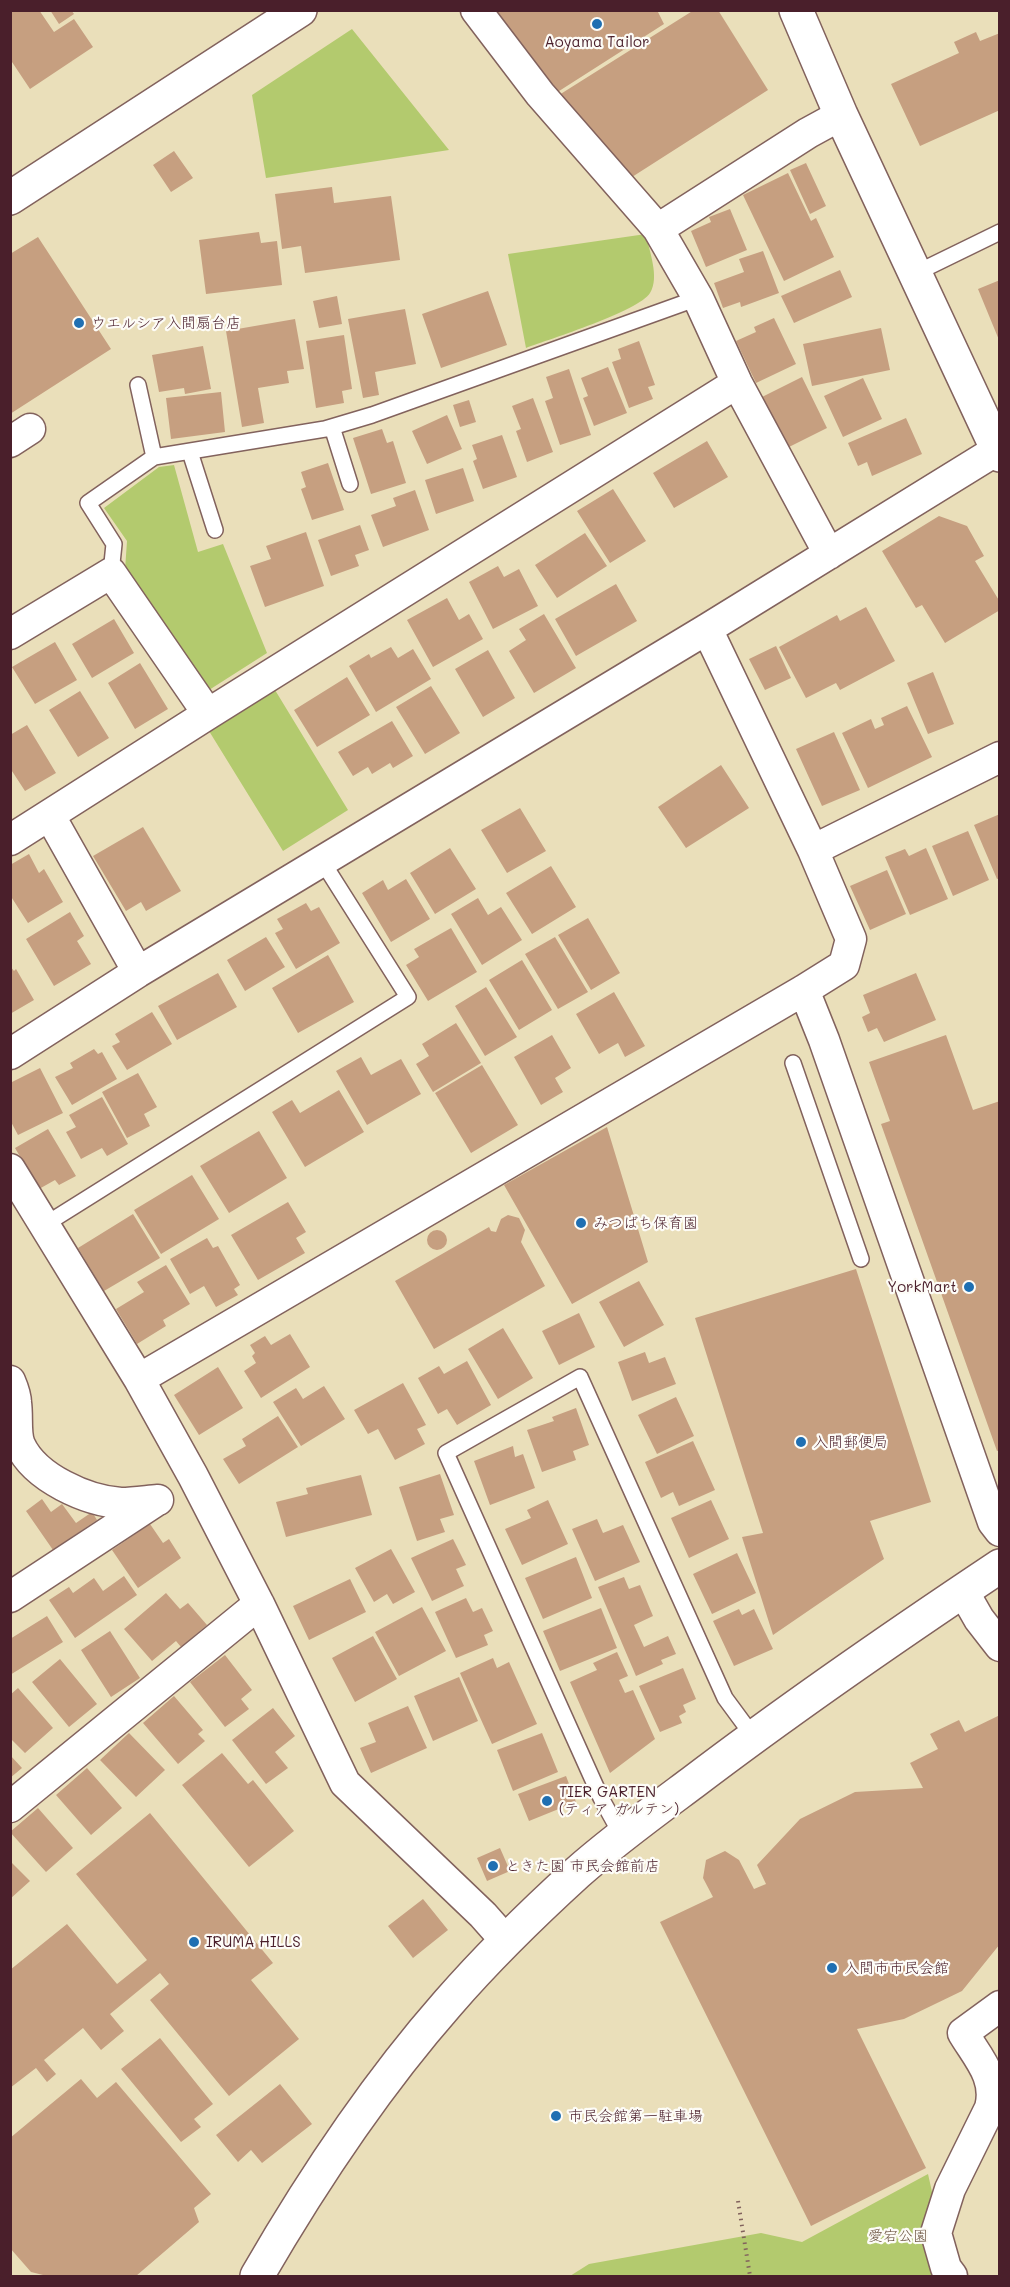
<!DOCTYPE html>
<html>
<head>
<meta charset="utf-8">
<style>
	body { margin:0 }
	#map { position:relative; width:1010px; height:2287px; overflow:hidden; background:#eadfba; font-family:Mali,sans-serif }
	canvas { display:block }
	.frame { position:absolute; inset:0; border:12px solid #4a1f2b; pointer-events:none }
</style>
</head>
<body>
<div id="map">
<canvas width="1010" height="2287"></canvas>
<div class="frame"></div>
</div>
<script>
const context = document.querySelector('canvas').getContext('2d');
context.lineJoin = 'round';
function fillPath(path, color) { context.fillStyle = color; context.fill(path, 'evenodd'); }
function strokePath(path, color, width, dash) { context.strokeStyle = color; context.lineWidth = width; context.lineCap = dash ? 'butt' : 'round'; context.setLineDash(dash || []); context.stroke(path); }
function write(font, color, halo, rows, align = 'center') {
  context.font = font + ' Mali,"Klee One",sans-serif'; context.lineWidth = 4.5; context.setLineDash([]); context.textBaseline = 'middle'; context.strokeStyle = halo; context.fillStyle = color; for (const [text, x, y, turn = 0] of rows) {
    context.save(); context.translate(x, y); context.rotate((+turn || 0) * Math.PI / 180); context.textAlign = isNaN(turn) ? turn : align; if (halo) context.strokeText(text, 0, 0); context.fillText(text, 0, 0); context.restore();
  }
}
const green = new Path2D(`
	M352,29L449,150L266,178L252,95Z
	M646,234C649,251 660,277 650,293C639,311 550,339 526,348L508,254Z
	M174,465L198,552L223,544L267,653L209,690L125,570L127,541L104,508L159,467Z
	M275,690L348,810L283,851L209,731Z
	M928,2174L941,2232L944,2276H570L589,2264L761,2233L802,2242Z`);
const building = new Path2D(`
	M10,10H39L54,32L74,19L93,47L30,89L10,59Z
	M50,10H71L74,14L59,24Z
	M492,10H657L664,24L556,93Z
	M694,10H718L768,90L632,177L559,95Z
	M976,32L980,41L1000,33V110L920,146L891,84L959,53L954,42Z
	M174,151L193,178L171,192L153,165Z
	M806,163L826,206L810,214L790,170Z
	M788,173L811,221L816,218L834,257L784,281L743,195Z
	M332,187L334,203L391,196L400,260L305,273L301,246L282,249L275,194Z
	M730,209L747,250L706,267L691,231L711,222L709,217Z
	M259,232L261,243L277,241L282,285L206,294L199,240Z
	M38,237L111,349L10,414V254Z
	M763,251L779,293L741,307L740,302L723,308L714,283L744,272L739,259Z
	M840,270L852,297L794,323L781,296Z
	M1000,280V340H999L978,289Z
	M488,291L507,345L441,368L422,314Z
	M337,296L342,324L319,328L313,301Z
	M405,309L416,364L375,372L379,395L363,398L348,319Z
	M774,318L796,364L756,383L736,341L756,332L754,327Z
	M295,319L304,369L287,371L289,383L258,388L264,423L242,427L226,331Z
	M881,328L890,370L812,386L803,344Z
	M344,335L352,389L342,391L344,403L316,408L306,341Z
	M639,341L655,385L648,387L653,399L629,408L612,362L621,359L618,349Z
	M203,346L211,389L185,394L184,388L159,392L152,355Z
	M608,367L627,413L594,426L583,398L588,396L581,378Z
	M569,369L591,435L560,445L545,401L553,398L546,377Z
	M802,377L827,428L787,448L762,397Z
	M863,378L882,419L843,437L824,396Z
	M221,392L225,432L171,439L166,398Z
	M533,398L553,452L527,462L516,431L521,429L512,406Z
	M469,400L476,422L460,427L453,405Z
	M447,415L462,449L427,464L412,431Z
	M906,418L922,454L872,476L867,462L858,466L848,443Z
	M382,429L387,443L393,441L406,483L371,494L353,438Z
	M502,435L517,477L483,489L473,461L477,459L472,445Z
	M707,441L728,477L674,508L653,473Z
	M328,463L344,510L312,520L301,489L306,487L301,472Z
	M463,468L474,501L436,514L425,480Z
	M613,489L646,541L610,563L577,511Z
	M415,490L429,530L383,547L371,515L396,506L393,498Z
	M939,516L967,526L984,556L975,561L1000,602V610L945,643L922,605L916,608L882,551Z
	M360,525L369,550L355,555L359,566L331,576L318,540Z
	M306,532L324,586L265,607L250,566L271,559L266,546Z
	M585,533L607,566L557,598L535,565Z
	M498,566L504,577L519,569L538,606L493,629L469,582Z
	M616,584L637,621L576,656L555,619Z
	M447,598L459,620L469,614L483,639L433,667L407,620Z
	M866,607L895,661L840,690L836,683L806,698L779,647L837,615L840,621Z
	M544,614L576,668L534,693L509,651L526,640L519,629Z
	M114,619L134,653L92,678L72,644Z
	M55,642L77,680L35,704L12,667Z
	M776,646L791,678L765,690L749,659Z
	M391,647L398,658L413,649L431,679L376,712L349,666L369,654L371,658Z
	M488,650L515,698L483,717L455,669Z
	M140,663L168,709L135,729L108,683Z
	M933,672L954,724L928,734L907,683Z
	M347,677L370,715L317,747L294,710Z
	M431,686L460,733L425,754L396,707Z
	M80,691L109,738L78,757L49,710Z
	M907,706L932,757L868,788L842,733L871,719L875,729L884,725L881,718Z
	M392,721L413,756L393,768L390,763L372,774L368,767L353,776L338,752Z
	M27,725L56,773L25,791L10,768V735Z
	M834,732L860,790L822,806L796,749Z
	M721,765L749,808L686,848L658,807Z
	M520,808L546,851L507,873L481,830Z
	M1000,814V878L997,879L974,825Z
	M143,827L181,891L146,911L141,902L126,911L93,856Z
	M968,831L989,880L953,896L932,846Z
	M450,848L476,889L435,914L410,873Z
	M926,848L948,899L910,915L885,857L905,849L909,856Z
	M29,854L39,873L44,869L63,902L28,923L10,895V865Z
	M551,866L576,907L532,934L506,893Z
	M887,870L906,914L870,930L850,886Z
	M406,879L430,919L391,942L362,893L383,880L388,890Z
	M478,898L488,915L501,907L522,940L482,965L451,914Z
	M306,903L311,911L319,907L340,943L296,969L275,933L283,929L277,919Z
	M70,912L84,936L77,941L91,964L54,986L26,939Z
	M588,918L620,973L591,990L558,935Z
	M451,928L477,972L428,1001L406,965L419,957L414,949Z
	M266,937L285,967L245,991L227,960Z
	M555,937L588,992L558,1009L525,954Z
	M328,955L354,1002L298,1033L272,988Z
	M522,960L552,1010L519,1030L489,980Z
	M10,966L14,971L16,969L34,1000L10,1014Z
	M218,973L237,1007L177,1040L158,1006Z
	M916,973L936,1020L884,1042L877,1028L868,1032L862,1017L870,1013L863,995Z
	M486,987L517,1037L485,1056L455,1006Z
	M614,992L645,1046L625,1057L618,1043L599,1054L576,1014Z
	M152,1012L172,1044L127,1070L112,1046L120,1042L115,1034Z
	M456,1023L481,1063L433,1092L416,1064L429,1056L422,1044Z
	M552,1035L571,1068L555,1078L563,1092L541,1105L514,1057Z
	M946,1035L973,1110L1000,1101V1450L997,1451L881,1124L890,1121L869,1062Z
	M94,1049L98,1054L102,1052L117,1079L72,1105L55,1077L73,1068L70,1063Z
	M361,1057L371,1075L401,1059L421,1094L367,1125L336,1071Z
	M482,1065L518,1125L471,1153L435,1093Z
	M40,1068L63,1113L18,1135L10,1120V1083Z
	M138,1073L157,1107L144,1114L150,1126L127,1138L102,1092Z
	M339,1090L364,1132L305,1167L272,1112L292,1100L300,1113Z
	M102,1097L128,1144L107,1156L102,1148L81,1159L66,1132L76,1127L69,1115Z
	M607,1127L648,1262L572,1304L504,1185Z
	M48,1129L76,1176L59,1185L55,1180L39,1189L15,1148Z
	M259,1131L287,1178L229,1213L200,1166Z
	M192,1175L219,1219L161,1254L134,1210Z
	M288,1202L306,1232L296,1238L305,1253L258,1280L231,1235Z
	M133,1214L160,1258L104,1291L78,1248Z
	M508,1215L519,1218L525,1230L521,1242L545,1286L434,1349L395,1281L489,1227L491,1231L496,1232L501,1219Z
	M427 1240a10 10 0 1 1 20 0a10 10 0 1 1-20 0Z
	M207,1238L213,1248L218,1246L240,1285L234,1289L238,1295L216,1307L204,1286L190,1294L170,1259Z
	M166,1265L190,1304L163,1320L166,1326L137,1344L116,1309L144,1292L137,1282Z
	M856,1269L931,1502L870,1521L884,1559L773,1635L742,1537L763,1533L695,1318Z
	M639,1281L664,1325L624,1347L599,1302Z
	M579,1313L595,1347L559,1365L542,1331Z
	M503,1328L533,1378L498,1399L468,1349Z
	M290,1334L310,1367L261,1398L244,1371L256,1363L252,1356L255,1353L250,1345L265,1336L271,1345Z
	M645,1352L649,1363L665,1357L676,1384L632,1401L618,1362Z
	M467,1361L491,1405L457,1425L447,1409L438,1414L418,1378L439,1366L444,1374Z
	M218,1367L243,1408L199,1435L174,1395Z
	M403,1383L426,1425L417,1429L425,1444L395,1460L378,1429L368,1434L354,1410Z
	M324,1386L345,1419L301,1446L273,1402L296,1388L303,1399Z
	M676,1397L694,1436L657,1454L638,1415Z
	M576,1408L589,1445L573,1451L576,1460L542,1472L527,1430L554,1421L552,1417Z
	M278,1416L298,1447L239,1484L223,1459L246,1446L242,1439Z
	M693,1441L715,1490L679,1506L673,1492L661,1498L645,1462Z
	M513,1446L515,1457L523,1454L535,1488L490,1505L474,1461Z
	M440,1474L454,1515L440,1519L445,1532L417,1541L399,1487Z
	M361,1475L372,1515L286,1537L276,1502L308,1494L306,1488Z
	M42,1499L51,1512L62,1504L76,1523L92,1512L97,1520L53,1550L26,1511Z
	M548,1500L568,1544L522,1565L505,1529L531,1518L527,1510Z
	M711,1500L729,1539L689,1558L671,1518Z
	M597,1519L603,1533L623,1525L640,1562L595,1581L572,1529Z
	M150,1524L163,1543L169,1539L181,1558L138,1588L112,1550Z
	M453,1539L466,1565L456,1569L464,1586L432,1601L411,1558Z
	M391,1549L415,1592L393,1604L387,1594L374,1602L355,1568Z
	M737,1553L756,1593L712,1614L693,1574Z
	M576,1557L592,1598L543,1619L525,1578Z
	M124,1576L137,1595L75,1638L49,1600L69,1587L73,1593L94,1578L103,1591Z
	M624,1577L629,1589L640,1585L653,1616L634,1625L644,1647L668,1636L676,1654L661,1660L663,1664L636,1676L598,1587Z
	M350,1579L366,1612L309,1640L293,1606Z
	M166,1593L180,1609L188,1603L207,1625L181,1647L176,1641L152,1661L124,1629Z
	M466,1598L473,1612L482,1608L493,1631L484,1635L488,1645L456,1658L435,1612Z
	M422,1607L446,1651L399,1676L375,1632Z
	M601,1608L617,1648L560,1671L543,1631Z
	M739,1609L742,1615L754,1609L773,1649L734,1666L713,1621Z
	M47,1616L63,1642L10,1675V1639Z
	M110,1631L140,1678L111,1697L81,1650Z
	M373,1636L397,1679L355,1702L332,1658Z
	M617,1652L628,1676L619,1680L625,1693L633,1690L655,1739L610,1773L570,1682L597,1670L593,1663Z
	M225,1655L252,1690L241,1699L249,1709L225,1727L190,1682Z
	M493,1658L497,1668L509,1662L537,1724L492,1744L460,1673Z
	M60,1659L97,1704L69,1727L32,1682Z
	M683,1668L696,1699L683,1705L686,1712L679,1716L682,1723L660,1732L639,1686Z
	M459,1677L478,1721L433,1741L414,1696Z
	M18,1688L53,1728L25,1753L10,1738V1695Z
	M174,1696L203,1730L198,1734L205,1741L178,1764L143,1723Z
	M408,1706L427,1748L371,1773L360,1748L376,1742L368,1723Z
	M273,1708L295,1736L275,1752L288,1768L266,1784L232,1740Z
	M1000,1715V1944L962,1991L904,2019L857,2029L926,2168L811,2226L660,1922L713,1897L703,1878L706,1860L725,1851L739,1860L754,1889L766,1884L757,1865L800,1819L855,1792L923,1788L910,1763L938,1749L930,1734L959,1720L965,1732Z
	M129,1733L165,1770L136,1797L100,1760Z
	M542,1733L558,1772L513,1791L497,1750Z
	M222,1753L248,1784L253,1780L294,1831L249,1867L182,1785Z
	M10,1755L22,1768L10,1778Z
	M87,1768L122,1808L91,1835L56,1795Z
	M566,1776L576,1802L529,1821L518,1794Z
	M38,1808L73,1848L46,1872L10,1832Z
	M150,1813L273,1963L251,1980L299,2039L229,2096L150,2000L169,1984L160,1973L110,2014L124,2031L101,2050L83,2028L44,2060L56,2074L47,2082L36,2068L10,2088V1970L67,1924L117,1984L147,1960L76,1874Z
	M500,1848L510,1871L487,1881L477,1858Z
	M10,1861L30,1881L10,1899Z
	M423,1899L448,1930L413,1958L388,1926Z
	M160,2038L213,2104L194,2119L201,2127L181,2142L121,2069Z
	M81,2079L97,2098L116,2082L211,2194L194,2208L199,2222L136,2276H47L31,2272L10,2248V2138Z
	M280,2084L312,2124L262,2163L251,2150L238,2162L216,2135Z`);
const path = new Path2D(`
	M738,2201L750,2276`);
const lane = new Path2D(`
	M914,274L1000,232
	M138,385L154,457
	M332,427L350,484
	M190,452L215,530
	M111,573L114,544L88,503L154,457L325,429L372,415L698,298
	M793,1063L861,1259
	M46,1224L408,997L322,861
	M622,1836L601,1798L446,1453L580,1377L725,1698L753,1736`);
const street = new Path2D(`
	M476,10L540,94L658,229L698,298L737,383L829,554
	M658,229L808,133L841,115
	M10,442L30,429
	M10,634L111,573L208,714
	M50,816L138,972
	M10,840L208,714L737,383
	M813,850L1000,757
	M804,990L824,1040L993,1522L1000,1531
	M10,1054L138,972L707,629L997,450
	M10,1169L139,1379L193,1476L259,1604L345,1783L483,1915L506,1941
	M139,1379L804,990L844,965L851,939L813,850L707,629
	M10,1381C13,1388 16,1396 16,1403C18,1416 15,1434 20,1445C35,1478 87,1501 121,1503C133,1503 146,1501 158,1500
	M963,1591L979,1619L1000,1646
	M10,1597L156,1501
	M10,1807L259,1604
	M952,2276L946,2268L936,2233L950,2189L990,2108C998,2078 978,2058 963,2033L1000,2006`);
const secondary = new Path2D(`
	M796,10L841,115L1000,455
	M10,198L300,10
	M257,2276C312,2181 375,2086 448,2003C488,1957 532,1914 577,1873C613,1841 653,1812 692,1783C792,1707 895,1636 1000,1566`);
const markers = [
	[597,24,6,"#1f6fb2"],
	[79,323,6,"#1f6fb2"],
	[581,1223,6,"#1f6fb2"],
	[969,1287,6,"#1f6fb2"],
	[801,1442,6,"#1f6fb2"],
	[547,1801,6,"#1f6fb2"],
	[493,1866,6,"#1f6fb2"],
	[194,1942,6,"#1f6fb2"],
	[832,1968,6,"#1f6fb2"],
	[556,2116,6,"#1f6fb2"]
];
const poiNames = [
	["Aoyama Tailor",597,42,"center"],
	["ウエルシア入間扇台店",91,323],
	["みつばち保育園",593,1223],
	["YorkMart",957,1287,"right"],
	["入間郵便局",813,1442],
	["TIER GARTEN",559,1792],
	["(ティア ガルテン)",559,1809],
	["ときた園 市民会館前店",505,1866],
	["IRUMA HILLS",206,1942],
	["入間市市民会館",844,1968],
	["市民会館第一駐車場",568,2116]
];
const parkNames = [
	["愛宕公園",898,2236]
];
fillPath(green, '#b3ca6e');
fillPath(building, '#c69f80');
strokePath(lane, '#82625d', 18);
strokePath(street, '#82625d', 33);
strokePath(secondary, '#82625d', 36);
strokePath(path, '#82625d', 4, [1.5, 4.5]);
strokePath(lane, '#fff', 15);
strokePath(street, '#fff', 30);
strokePath(secondary, '#fff', 33);
for (const [x, y, r, color] of markers) { const dot = new Path2D(); dot.arc(x, y, r, 0, 2 * Math.PI); context.fillStyle = color; context.fill(dot); strokePath(dot, '#fdfcf7', 2); }
write('15px', '#4a1f2b', '#fdfcf7', poiNames, 'left');
write('15px', '#6a523f', '#fdfcf7', parkNames);
</script>
</body>
</html>
